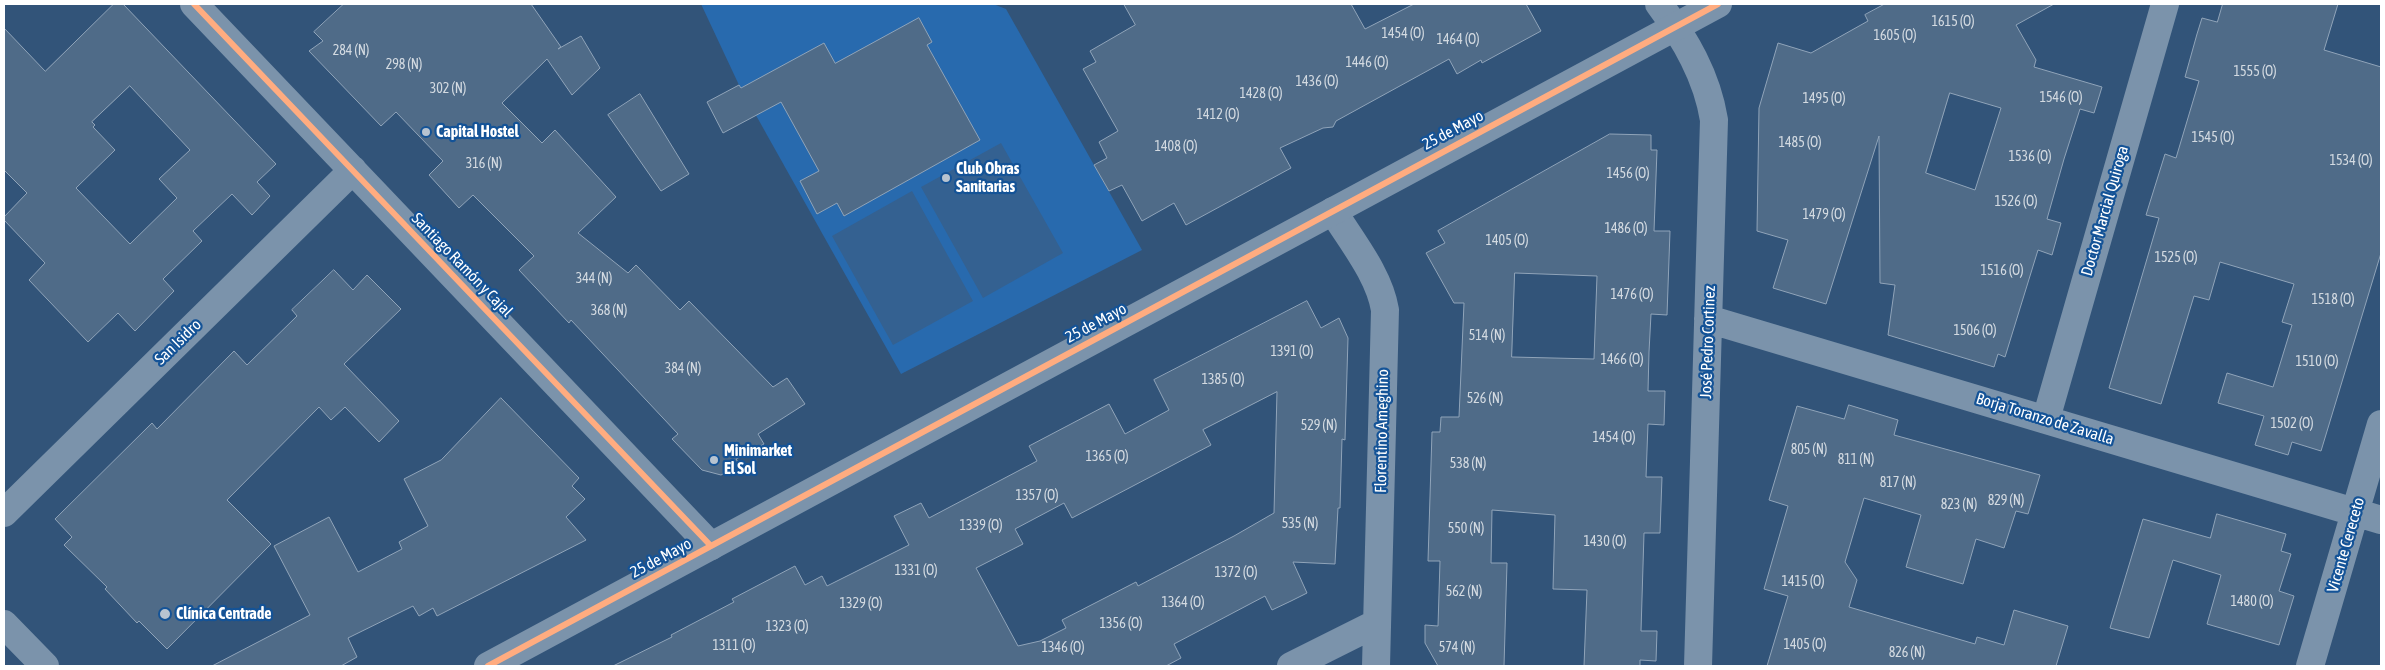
<!DOCTYPE html>
<html>
<head>
<meta charset="utf-8">
<style>
	body { margin:0 }
	#map { position:relative; width:2385px; height:670px; overflow:hidden; background:#325479; font-family:"Asap Condensed",sans-serif }
	canvas { display:block }
	.frame { position:absolute; inset:0; border:5px solid #fff; pointer-events:none }
</style>
</head>
<body>
<div id="map">
<canvas width="2385" height="670"></canvas>
<div class="frame"></div>
</div>
<script>
const context = document.querySelector('canvas').getContext('2d');
context.lineJoin = 'round';
function fillPath(path, color) { context.fillStyle = color; context.fill(path, 'evenodd'); }
function strokePath(path, color, width, dash) { context.strokeStyle = color; context.lineWidth = width; context.lineCap = dash ? 'butt' : 'round'; context.setLineDash(dash || []); context.stroke(path); }
function write(font, color, halo, rows, align = 'center') {
  context.font = font + ' "Asap Condensed",sans-serif'; context.lineWidth = 4.5; context.setLineDash([]); context.textBaseline = 'middle'; context.strokeStyle = halo; context.fillStyle = color; for (const [text, x, y, turn = 0] of rows) {
    context.save(); context.translate(x, y); context.rotate((+turn || 0) * Math.PI / 180); context.textAlign = isNaN(turn) ? turn : align; if (halo) context.strokeText(text, 0, 0); context.fillText(text, 0, 0); context.restore();
  }
}
const green = new Path2D(`
	M701,4H993L1006,9L1142,250L901,374L739,85Z`);
const water = new Path2D(`
	M1001,143L1063,253L983,298L921,187Z
	M912,191L973,301L893,345L832,236Z`);
const building = new Path2D(`
	M114,4H123L276,164L257,182L270,196L252,215L232,194L193,231L202,241L163,279L174,291L135,331L118,313L88,342L29,280L45,263L4,220V217L27,193L4,170V28L45,71ZM130,86L190,150L159,179L177,198L130,244L76,188L115,150L93,127L95,125L92,122Z
	M344,4H531L561,47L558,49L581,36L600,68L572,95L547,59L502,103L542,143L555,130L616,197L578,233L628,273L636,265L680,310L689,301L773,387L787,378L805,404L758,434L764,444L736,459L740,465L721,475L702,470L672,439L678,434L571,320L569,323L519,270L534,256L473,195L459,208L429,175L443,161L396,112L381,126L309,51L323,41L314,32Z
	M1124,4H1351L1365,29L1414,4H1526L1541,31L1482,63L1481,60L1457,74L1449,59L1336,121L1333,127L1323,128L1280,148L1291,168L1186,225L1174,203L1142,221L1122,185L1109,191L1094,165L1107,158L1099,142L1118,131L1083,69L1096,62L1090,51L1135,25Z
	M1885,4H2054L2016,25L2036,60L2034,67L2102,87L2094,113L2080,109L2064,159L2047,219L2061,223L2052,255L2038,250L2005,357L1998,354L1994,367L1888,335L1895,285L1880,283L1879,136L1826,304L1773,288L1788,240L1757,231L1759,108L1778,43L1811,53L1868,21L1865,15ZM1950,93L2001,108L1975,190L1926,173Z
	M2223,4H2338L2324,50L2381,67V253L2321,451L2292,442L2288,455L2255,445L2264,416L2218,403L2227,373L2273,387L2292,325L2282,322L2294,284L2220,262L2209,300L2194,296L2161,404L2109,388L2159,218L2146,215L2165,154L2176,158L2199,81L2185,77L2197,34L2202,18L2217,22Z
	M919,18L932,42L927,45L980,140L844,216L837,203L817,214L800,181L819,171L781,102L723,133L707,102L739,85L741,88L824,43L835,63Z
	M640,94L689,174L661,191L608,115Z
	M1610,134L1651,135V150H1657L1654,231H1670L1667,315L1651,314L1649,352L1648,391H1665L1664,425L1648,424L1646,477H1662L1660,533H1644L1641,631H1657L1656,661L1640,660V666H1584L1587,590L1553,589L1555,515L1492,510L1491,563H1507L1504,666H1438L1425,643V625L1438,626L1440,561H1428L1432,432H1440L1441,417H1459L1464,303H1454L1426,253L1445,243L1438,231ZM1515,273L1597,276L1594,359L1512,357Z
	M334,270L353,290L367,275L401,309L344,364L399,421L379,442L345,407L331,420L319,407L227,500L271,544L167,649L139,621L137,623L105,589L107,587L64,545L72,537L55,519L152,423L157,429L234,351L247,365L297,316L292,310Z
	M1307,301L1321,328L1339,318L1348,338L1345,440L1342,439L1340,508H1338L1335,564L1293,562L1307,593L1291,601L1272,610L1265,596L1174,644L1181,658L1166,666H613L672,637L671,635L734,602L732,599L795,566L805,585L822,576L827,586L909,545L894,516L921,503L929,518L1037,461L1029,446L1109,404L1125,434L1169,410L1154,380ZM1277,392L1274,513L1234,536L1138,586L1136,582L1062,620L1066,628L1040,641L1018,646L976,568L1023,544L1015,529L1064,503L1072,518L1211,445L1203,430Z
	M501,398L579,478L572,486L585,499L566,517L586,540L437,616L433,608L419,616L413,606L348,638L357,657L341,666H212L310,615L274,546L329,517L358,572L402,549L399,542L428,526L404,479L441,460Z
	M1849,405L1898,420L1894,435L2040,475L2028,514L2016,511L2004,548L1976,539L1963,584L1906,567L1921,515L1864,498L1845,562L1857,580L1849,607L1975,644L1977,637L2004,645L2014,610L2068,626L2056,666H1767L1788,596L1764,589L1788,506L1769,500L1797,406L1844,419Z
	M2217,514L2286,534L2281,551L2291,554L2279,591L2294,596L2279,645L2207,624L2221,575L2173,560L2149,638L2110,628L2143,519L2210,538Z`);
const minor = new Path2D(`
	M194,4L711,546
	M1659,4C1685,39 1707,76 1714,120L1698,666
	M1333,211C1351,241 1379,274 1385,310L1376,666
	M1708,319L2381,520
	M2046,419L2165,4
	M4,513L353,170
	M4,624L45,666
	M1291,666L1377,623
	M2310,666L2381,424`);
const tertiary = new Path2D(`
	M488,666L1718,4`);
const cycleway = new Path2D(`
	M194,4L711,546
	M488,666L1718,4`);
const markers = [
	[426,132,5,"#b7c3d0"],
	[946,178,5,"#b7c3d0"],
	[714,460,5,"#b7c3d0"],
	[165,614,6,"#b7c3d0"]
];
const numberNames = [
	["1615 (O)",1953,22],
	["1454 (O)",1403,34],
	["1605 (O)",1895,36],
	["1464 (O)",1458,40],
	["284 (N)",351,51],
	["1446 (O)",1367,63],
	["298 (N)",404,65],
	["1555 (O)",2255,72],
	["1436 (O)",1317,82],
	["302 (N)",448,89],
	["1428 (O)",1261,94],
	["1546 (O)",2061,98],
	["1495 (O)",1824,99],
	["1412 (O)",1218,115],
	["1545 (O)",2213,138],
	["1485 (O)",1800,143],
	["1408 (O)",1176,147],
	["1536 (O)",2030,157],
	["1534 (O)",2351,161],
	["316 (N)",484,164],
	["1456 (O)",1628,174],
	["1526 (O)",2016,202],
	["1479 (O)",1824,215],
	["1486 (O)",1626,229],
	["1405 (O)",1507,241],
	["1525 (O)",2176,258],
	["1516 (O)",2002,271],
	["344 (N)",594,279],
	["1476 (O)",1632,295],
	["1518 (O)",2333,300],
	["368 (N)",609,311],
	["1506 (O)",1975,331],
	["514 (N)",1487,336],
	["1391 (O)",1292,352],
	["1466 (O)",1622,360],
	["1510 (O)",2317,362],
	["384 (N)",683,369],
	["1385 (O)",1223,380],
	["526 (N)",1485,399],
	["1502 (O)",2292,424],
	["529 (N)",1319,426],
	["1454 (O)",1614,438],
	["805 (N)",1809,450],
	["1365 (O)",1107,457],
	["811 (N)",1856,460],
	["538 (N)",1468,464],
	["817 (N)",1898,483],
	["1357 (O)",1037,496],
	["829 (N)",2006,501],
	["823 (N)",1959,505],
	["535 (N)",1300,524],
	["1339 (O)",981,526],
	["550 (N)",1466,529],
	["1430 (O)",1605,542],
	["1331 (O)",916,571],
	["1372 (O)",1236,573],
	["1415 (O)",1803,582],
	["562 (N)",1464,592],
	["1480 (O)",2252,602],
	["1364 (O)",1183,603],
	["1329 (O)",861,604],
	["1356 (O)",1121,624],
	["1323 (O)",787,627],
	["1405 (O)",1805,645],
	["1311 (O)",734,646],
	["1346 (O)",1063,648],
	["574 (N)",1457,648],
	["826 (N)",1907,653]
];
const streetNames = [
	["25 de Mayo",1453,130,-28],
	["Doctor Marcial Quiroga",2105,211,-74],
	["Santiago Ramón y Cajal",462,265,46],
	["25 de Mayo",1096,323,-28],
	["San Isidro",178,342,-44],
	["José Pedro Cortinez",1708,342,-88],
	["Borja Toranzo de Zavalla",2045,419,17],
	["Florentino Ameghino",1382,431,-89],
	["Vicente Cereceto",2346,545,-74],
	["25 de Mayo",661,558,-28]
];
const poiNames = [
	["Capital Hostel",436,132],
	["Club Obras",956,169],
	["Sanitarias",956,187],
	["Minimarket",724,451],
	["El Sol",724,469],
	["Clínica Centrade",176,614]
];
fillPath(green, '#286aae');
fillPath(water, '#346191');
fillPath(building, '#4f6b88');
strokePath(building, '#90a4b9', 1);
strokePath(minor, '#7b93ab', 28);
strokePath(tertiary, '#7b93ab', 28);
strokePath(cycleway, '#ffac80', 6);
for (const [x, y, r, color] of markers) { const dot = new Path2D(); dot.arc(x, y, r, 0, 2 * Math.PI); context.fillStyle = color; context.fill(dot); strokePath(dot, '#145397', 2); }
write('14px', '#d3dae1', null, numberNames);
write('16px', '#fff', '#145397', streetNames);
write('bold 16px', '#fff', '#145397', poiNames, 'left');
</script>
</body>
</html>
